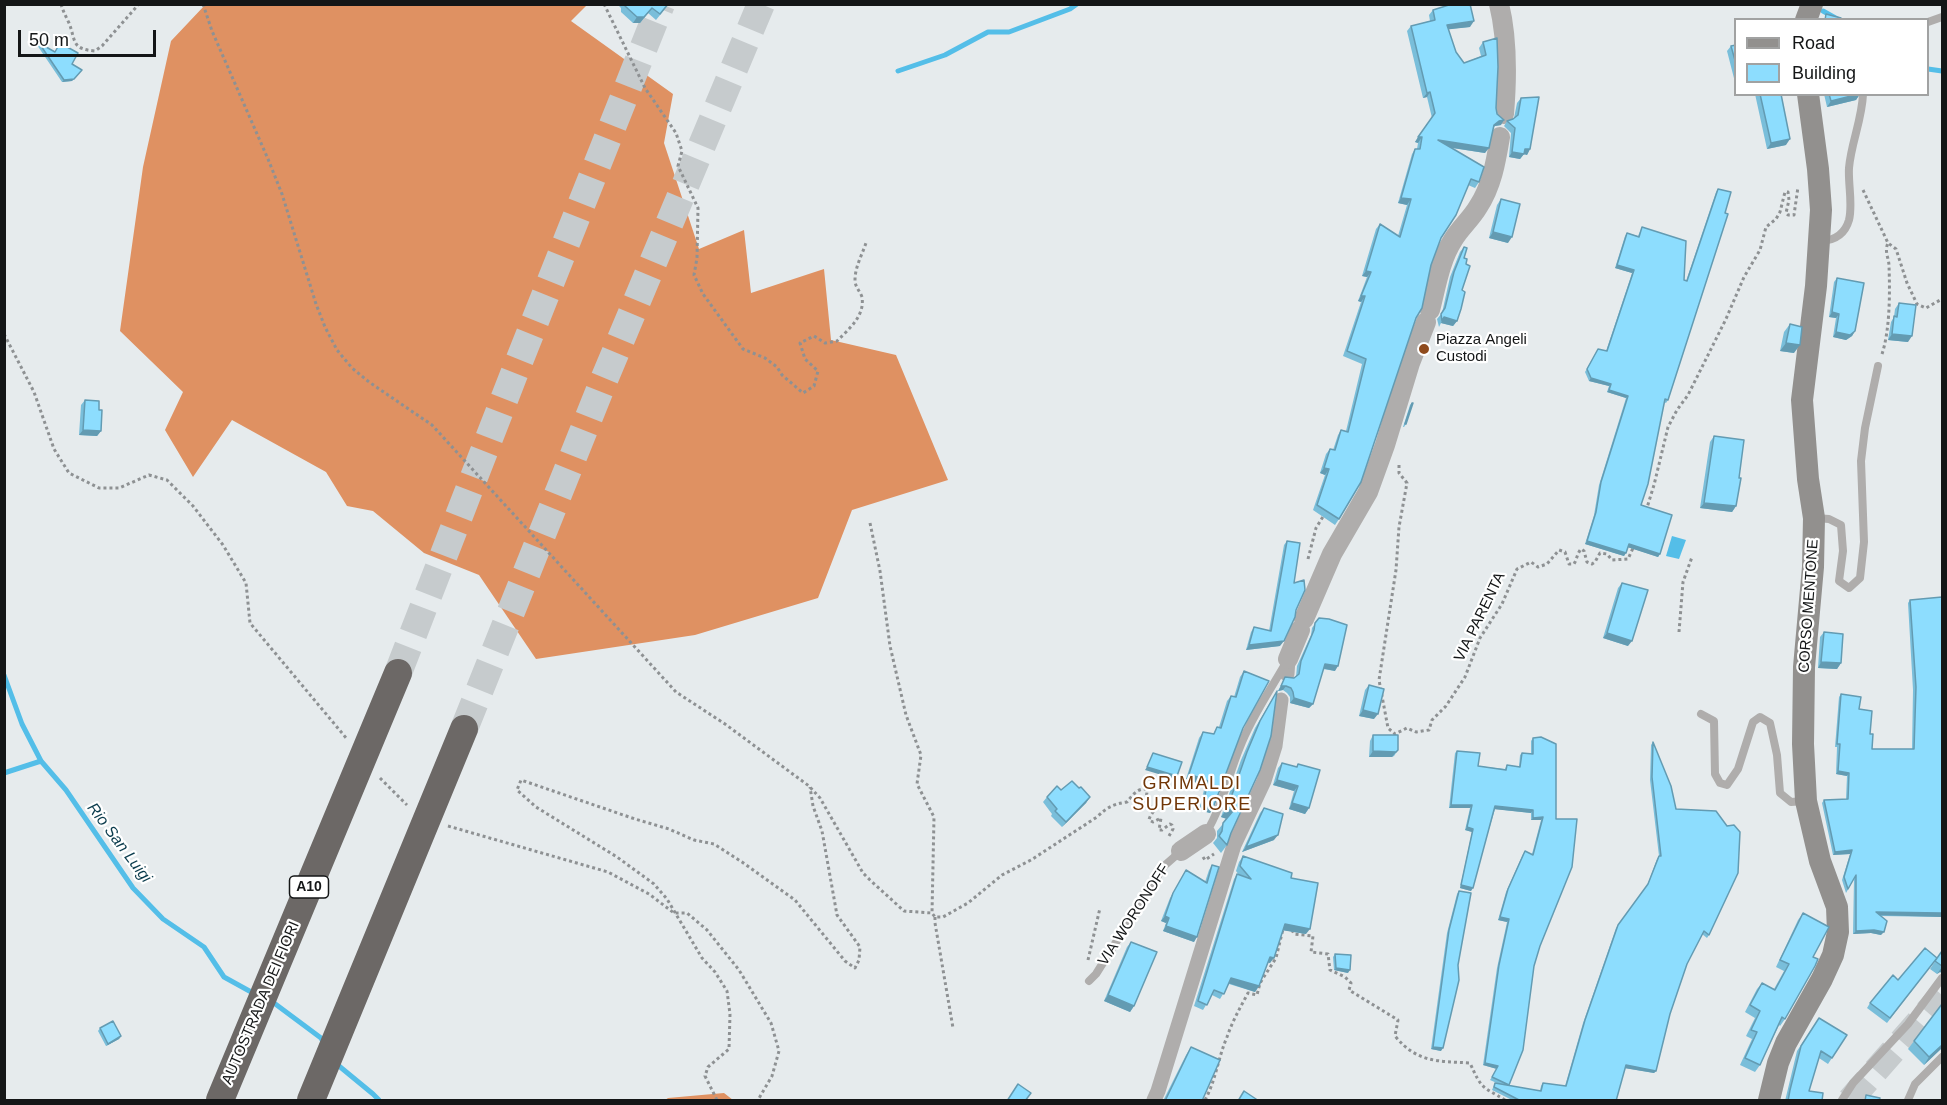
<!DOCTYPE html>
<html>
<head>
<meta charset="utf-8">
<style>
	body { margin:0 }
	#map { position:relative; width:1947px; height:1105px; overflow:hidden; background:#e6ebed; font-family:Helvetica,sans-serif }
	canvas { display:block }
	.frame { position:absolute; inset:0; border:6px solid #141617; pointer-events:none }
	.legend { position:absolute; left:1734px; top:18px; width:195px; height:78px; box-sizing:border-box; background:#fff; border:2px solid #a1a2a2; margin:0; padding:8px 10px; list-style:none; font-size:18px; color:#141617 }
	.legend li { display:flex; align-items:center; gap:12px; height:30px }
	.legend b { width:30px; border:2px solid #a1a2a2 }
	.scale { position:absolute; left:18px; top:30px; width:138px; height:27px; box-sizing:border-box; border:3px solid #141617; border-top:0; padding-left:8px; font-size:18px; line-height:21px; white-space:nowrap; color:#141617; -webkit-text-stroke:4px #fff; paint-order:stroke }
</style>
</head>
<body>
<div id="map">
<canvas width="1947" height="1105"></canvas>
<div class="frame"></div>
<ul class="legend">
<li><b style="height:8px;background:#92908e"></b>Road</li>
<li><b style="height:16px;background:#8dddfe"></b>Building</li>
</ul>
<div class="scale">50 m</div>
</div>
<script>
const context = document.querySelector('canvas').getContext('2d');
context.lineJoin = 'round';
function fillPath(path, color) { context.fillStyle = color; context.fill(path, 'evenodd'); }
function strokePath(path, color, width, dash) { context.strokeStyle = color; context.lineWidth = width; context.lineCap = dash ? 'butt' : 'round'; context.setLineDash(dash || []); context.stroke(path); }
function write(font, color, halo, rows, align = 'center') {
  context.font = font + ' Helvetica,sans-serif'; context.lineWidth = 4.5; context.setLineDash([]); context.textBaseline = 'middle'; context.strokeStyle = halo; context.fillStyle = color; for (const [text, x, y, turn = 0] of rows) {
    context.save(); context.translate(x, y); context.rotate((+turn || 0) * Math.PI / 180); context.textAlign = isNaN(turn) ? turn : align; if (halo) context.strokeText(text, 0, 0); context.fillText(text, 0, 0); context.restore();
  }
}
const forest = new Path2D(`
	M205,5H587L571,21L673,94L664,143L699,249L744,230L751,293L824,269L831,340L896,355L948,480L852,510L818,598L695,635L536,659L479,575L424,553L373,511L347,506L326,472L232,420L193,477L165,430L183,392L120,331L143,167L171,41Z
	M724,1093L733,1100H665L668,1098Z`);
const water = new Path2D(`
	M1672,536L1686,540L1679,559L1666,556Z`);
const stream = new Path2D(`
	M1823,11L1839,20
	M1928,69L1942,71
	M898,71L945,55L988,32H1009L1070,9L1077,4
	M4,675L22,724L41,761L66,790L133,888L163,919L204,947L224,977L253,993
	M4,773L41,761
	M274,1003L321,1038L323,1042
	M339,1066L373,1094L379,1100`);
const primaryTunnel = new Path2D(`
	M1850,1100L1942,995`);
const motorwayTunnel = new Path2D(`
	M398,673L514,374L661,4
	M464,729L601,387L761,4`);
const path = new Path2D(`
	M61,4C63,11 66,17 69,23C76,41 71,49 95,51L102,46L139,4
	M203,4L212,31L268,159L282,194L316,304L325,327L337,350L352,368L369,382L432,425L676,692L725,724L809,786L820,798L863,873L870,880L904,911L932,913L935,917H943L968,903L1002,875L1031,860L1097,817C1106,808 1113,804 1127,802C1132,796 1137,788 1146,789L1147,792L1145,806L1148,808L1155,806C1155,812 1150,814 1149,820L1153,822L1161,818L1159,830H1162L1170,824L1172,825L1173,829L1169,836
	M604,4L645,88L676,133L682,151L678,166L698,208L697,258L694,275L703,294L743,349L765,358L777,367L782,375L803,393L814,386L818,371L805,359L800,343L814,336L825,343L837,341C849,329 865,316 862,297C860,291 855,287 855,280C855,267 862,255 866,243
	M1863,190L1888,243L1896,249L1907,283L1917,304L1926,308L1942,299
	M4,334L34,392L54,449L69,473L99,488H119L149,475L167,480L193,506L223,545L246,583L250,623L347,739
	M1882,354C1890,330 1890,292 1889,266C1889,258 1884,252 1888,243
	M1399,465V473L1407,483L1399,527L1396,570L1379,680L1388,728L1395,734L1407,728L1416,732L1429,730L1432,720L1446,706L1465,677L1480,638L1502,604L1517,569L1531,562L1538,567L1547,564L1559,550L1565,552L1569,564H1574C1577,559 1577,554 1581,549L1584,551L1587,562L1592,564L1595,562L1600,553L1607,554L1612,560L1628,559L1634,546
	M1646,511L1654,485L1668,427L1677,410L1688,395L1726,319L1744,277L1760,250L1766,227L1776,219L1780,212L1785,192H1788L1789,200L1786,213L1788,215H1794L1798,187
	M870,523L880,571L890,646L906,715L921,755L917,784L934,817L932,913
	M1308,559L1316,528L1324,515
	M1679,632L1683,582L1692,557
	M380,778L407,805
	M448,826L608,872L649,894L674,913H687L707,930L739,970L771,1023L779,1051L772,1076L758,1100
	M1203,857L1205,860L1214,854
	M935,917V923L953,1028
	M1292,930L1294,934L1313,936L1311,952L1328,954L1330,970L1345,977L1351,983L1349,990L1398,1020L1395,1036C1417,1063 1438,1061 1470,1063C1482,1090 1482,1086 1505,1100
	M1088,960L1100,908
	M717,1100L705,1076L708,1067L729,1049L730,1014L727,991L715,972L702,958L667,899L654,884L617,857L536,807L517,790L521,780L635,819L669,829L694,840L714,844L742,862L795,900L845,961L855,968L859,960L860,947L837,915L822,831L813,806L810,787
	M1205,1100C1216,1080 1218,1058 1227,1037C1232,1022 1240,1008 1248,993L1257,995L1260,983L1276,958L1283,929`);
const service = new Path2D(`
	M1928,22L1942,17
	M1822,241C1835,240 1845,234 1849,220C1853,204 1848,185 1849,168C1851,143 1862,120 1863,94
	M1815,518L1829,519L1841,525L1843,551L1839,581L1849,588L1860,578L1864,542L1861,461L1865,428L1878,366
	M1701,714L1714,721L1715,774L1720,783L1727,785L1738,769L1753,722L1760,717L1770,723L1777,755L1780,793L1791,802L1804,801
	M1206,833C1222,807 1228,776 1240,747C1251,718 1269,692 1284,666
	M1089,981L1096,974L1164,866L1180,852
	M1842,1100L1853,1083L1908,1024L1942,978
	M1908,1100L1915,1084L1942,1057`);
const minor = new Path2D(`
	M1287,674L1288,659
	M1154,1100L1158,1091L1234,845L1264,781L1275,746L1281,700`);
const tertiary = new Path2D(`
	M1499,4C1508,40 1507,78 1504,114
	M1430,310C1436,287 1440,260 1453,240C1460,228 1471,219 1478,207C1492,186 1496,161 1500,137
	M1304,619L1332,554L1368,492L1385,445L1410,363L1426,322
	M1288,659L1300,630
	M1181,851L1206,834`);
const secondary = new Path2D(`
	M1806,20L1812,4
	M1769,1100L1778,1063L1786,1043L1822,979L1833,955L1838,932L1837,907L1820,861L1806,801L1803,744L1804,667L1813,567L1814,518L1808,479L1802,400L1816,286L1821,210L1818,169L1808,94`);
const motorwayBridge = new Path2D(`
	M220,1100L398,673
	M311,1100L464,729`);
const wall = new Path2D(`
	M617,4H669L656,20L648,13L640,23H633L621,12V8Z
	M1433,10L1470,27L1448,29L1456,52L1464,63L1481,56L1479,48L1483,42L1497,38L1496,108L1501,125L1495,126L1493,127L1485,153L1452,148L1479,182L1475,188L1468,185L1441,238L1431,265L1416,318L1339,519L1335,525L1313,510L1325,475L1320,473L1326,454L1330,449L1333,450L1338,435L1341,430L1346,431L1362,364L1343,356L1361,302L1358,301L1367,277L1362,276L1376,229L1380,224L1398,236L1407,205L1398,203L1412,154L1415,149H1417L1418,143L1415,142L1432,118L1427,97L1423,98L1407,31L1411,26L1430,21L1429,15Z
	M39,43L72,64L82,70L72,81L62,82L37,45Z
	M1736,45V86L1727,51L1731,46Z
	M1755,94H1781L1786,145L1767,149Z
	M1824,94H1860L1856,100L1827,107Z
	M1521,98L1530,149L1527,155L1524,154L1520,159L1509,157L1511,133L1504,126L1507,121L1514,118L1517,103Z
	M1718,189L1668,400L1666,403L1664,402L1641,505L1660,554L1658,557L1628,547L1624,556L1585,544L1594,515L1599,485L1626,398L1607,392L1609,386L1589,381L1585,372L1598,349L1606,351L1632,273L1615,268L1625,236L1627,233L1638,236L1642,227L1684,280L1686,281L1716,192Z
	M1501,199L1508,243L1489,238L1497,205Z
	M1464,247V258L1462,290L1457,321L1453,326L1441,323L1439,327L1437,319L1442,313L1450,277L1460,252Z
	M1837,278L1855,331L1852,336L1846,340L1833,337L1836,318L1829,317L1834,282Z
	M1899,303L1908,342L1888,340L1891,322L1894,317L1895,309Z
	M1790,324L1794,353L1780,351L1784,332Z
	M85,400L99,410L101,431L97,436L79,435L81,405Z
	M1412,403L1406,424L1404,427H1403L1410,405Z
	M1714,436L1739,478L1736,506L1732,512L1700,508L1710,442Z
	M1287,541L1280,646L1246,650L1251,632L1254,627L1269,631L1284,545Z
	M1622,583L1628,646L1603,638L1618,588Z
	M1910,600L1942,917L1881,916V935L1871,933L1853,934L1854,879L1846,893L1842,880L1850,854L1833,855L1822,803L1824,800L1846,799L1847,776L1836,774L1837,747H1835L1839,697L1841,694L1859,709L1870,734L1872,749H1912L1913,690L1908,603Z
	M1319,618L1335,671L1323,669L1313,704L1309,708L1290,703V697L1287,693L1283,690L1278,691L1285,677L1294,678L1296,677L1297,666L1311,635L1312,628Z
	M1824,632L1841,663L1837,669L1818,668L1820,637Z
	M1244,671L1243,728L1213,808L1210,813L1199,810L1205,786L1186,779L1199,738L1203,732L1213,734L1217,727H1219L1227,701L1231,696L1234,697L1240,677Z
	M1369,685L1374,719L1359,716L1365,690Z
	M1277,691L1227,845L1221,853L1213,843L1217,838V831L1227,819L1221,817L1241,760L1255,728Z
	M1373,735L1398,750L1394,756L1392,757H1369L1370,741Z
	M1533,738L1556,744L1540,946L1534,966L1508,1086L1540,1091L1541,1086L1543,1083L1565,1086L1583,1023L1616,928L1647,886L1657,859L1659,856L1650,780L1651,745L1653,742L1676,809L1709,935L1707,938L1702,934L1687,964L1670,1014L1656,1071L1654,1073L1625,1068L1616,1101H1514L1492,1090L1495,1083L1499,1084L1490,1080L1497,1069L1483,1065L1497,968L1507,922L1498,920L1506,892L1523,854L1525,851L1532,854L1541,820H1531V813L1495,809L1471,891L1460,888L1472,832L1465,830L1470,808H1449L1455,753L1457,751L1478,766L1505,769L1507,765L1519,767L1520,755L1522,753L1531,754V741Z
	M1282,763L1296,767L1298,764L1309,808L1305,814L1289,809L1294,791L1273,785L1278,768Z
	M1061,790L1090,797L1086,803L1062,827L1051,816L1052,814L1043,802L1047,797Z
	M1264,808L1274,840L1242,852L1260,813Z
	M1243,856L1291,878L1306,934L1283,930L1270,963L1268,962L1259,986L1255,992L1229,984L1220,999L1212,995L1203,1010L1194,1006L1234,879L1237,874L1239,875L1236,871L1239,862Z
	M1212,865L1194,942L1163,931L1166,923L1161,921L1170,898L1186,870L1205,882L1209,870Z
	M1459,891L1441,1051L1431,1049L1447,933L1457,894Z
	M1803,913L1813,957L1785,1019L1780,1026L1779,1025L1760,1065L1755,1072L1740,1065L1752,1039L1746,1036L1755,1018L1745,1012L1757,989L1762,983L1774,989L1784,971L1776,967L1798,920Z
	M1131,942L1134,1006L1130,1012L1104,1001L1127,947Z
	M1942,951V973L1940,972L1937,974L1930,969Z
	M1335,954L1348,973L1334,970L1333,957Z
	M1937,958L1887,1023L1867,1008L1870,1003L1898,980Z
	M1942,1004V1048L1924,1065L1908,1049Z
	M1819,1018L1847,1035L1828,1064L1819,1058L1809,1091L1822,1101H1785L1797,1051Z
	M100,1028L121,1036L119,1039L106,1046L98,1031Z
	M1191,1047L1202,1101H1163L1186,1055Z`);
const shadedWall = new Path2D(`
	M652,8L640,23H633L637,17Z
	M1474,21L1470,27L1443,30L1447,25Z
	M82,70L72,81L62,82L64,80Z
	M1430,92L1427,97L1423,98L1427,93Z
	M1860,94L1856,100L1827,107L1831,101Z
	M1504,120L1501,125L1495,126L1490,130L1494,125L1499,121Z
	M1418,137H1422L1418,143L1415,142Z
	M1790,139L1786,145L1767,149L1771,143Z
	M1438,140L1489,148L1485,153L1434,145Z
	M1525,149H1530L1527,155L1524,154L1520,159L1509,157L1512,152Z
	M1401,198L1411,199L1407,205L1398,203Z
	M1493,232L1512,237L1508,243L1489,238Z
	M1617,265L1634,270L1632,273L1615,268Z
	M1366,271L1371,272L1367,277L1362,276Z
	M1361,296H1365L1361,302L1358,301Z
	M1832,312L1839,314L1836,318L1829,317Z
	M1444,317L1457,321L1453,326L1441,323Z
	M1855,331L1852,336L1846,340L1833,337L1836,332Z
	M1892,334L1912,336L1908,342L1888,340Z
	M1786,343L1800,345L1794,353L1780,351Z
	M1591,378L1611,384L1609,386L1589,381Z
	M1609,390L1628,396L1626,398L1607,392Z
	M83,430L101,431L97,436L79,435Z
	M1324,468L1329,469L1325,475L1320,473Z
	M1704,503L1736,506L1732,512L1700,508Z
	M1587,541L1626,553L1624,556L1585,544Z
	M1629,544L1660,554L1658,557L1627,547Z
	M1607,633L1632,641L1628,646L1603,638Z
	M1284,641L1280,646L1246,650L1249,645Z
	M1821,662L1841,663L1837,669L1818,668Z
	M1325,664L1338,666L1335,671L1321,668Z
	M1281,686H1286L1283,690L1278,691Z
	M1294,698L1313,704L1309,708L1290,703Z
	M1363,710L1378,714L1374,719L1359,716Z
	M1398,750L1392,757H1369L1373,751Z
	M1147,767L1177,776L1175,779L1145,770Z
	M1838,771L1849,773L1847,776L1836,774Z
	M1189,774L1208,781L1205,786L1186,779Z
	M1277,780L1298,786L1294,791L1273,785Z
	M1090,797L1086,803L1062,827L1066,822Z
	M1292,803L1309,808L1305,814L1289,809Z
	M1203,804L1213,808L1210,813L1199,810Z
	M1451,805H1472L1470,808H1449Z
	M1495,806L1533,810L1531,813L1493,809Z
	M1227,809L1233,811L1227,819L1221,817Z
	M1543,817L1541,820H1531L1533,818Z
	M1467,827L1473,829L1472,832L1465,830Z
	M1278,835L1274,840L1242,852L1246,847Z
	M1852,850L1850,854L1833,855L1835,852Z
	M1461,885L1473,888L1471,891L1460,888Z
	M1876,912L1942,913V917L1874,915Z
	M1165,916L1169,918L1166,923L1161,921Z
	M1500,917L1509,919L1507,922L1498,920Z
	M1285,924L1310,929L1306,934L1281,930Z
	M1166,926L1197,937L1194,942L1163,931Z
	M1874,930L1884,932L1881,935L1871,933L1853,934L1856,931Z
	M1270,957L1274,958L1270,963L1266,962Z
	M1942,967V973L1940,972L1937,974Z
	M1336,968L1350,970L1348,973L1334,970Z
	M1231,978L1259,986L1255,992L1228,983Z
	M1108,995L1134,1006L1130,1012L1104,1001Z
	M121,1036L119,1039L106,1046L108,1044Z
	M1942,1045V1048L1924,1065L1929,1057Z
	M1433,1047L1443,1048L1441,1051L1431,1049Z
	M1485,1063L1498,1066L1497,1069L1483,1065Z
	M1626,1065L1656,1071L1654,1073L1624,1068Z`);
const building = new Path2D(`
	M625,4H668L660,14L652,8L644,17H637L625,6Z
	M1452,4H1470L1474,21L1447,25L1456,52L1464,63L1486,55L1483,42L1497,38L1498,67L1496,108L1497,114L1504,120L1499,121L1494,125L1489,148L1438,140L1484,167L1479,182L1471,179L1456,215L1441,238L1431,265L1422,308L1416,318L1361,482L1339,519L1317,505L1329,469L1324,468L1330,449L1335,450L1341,430L1348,432L1366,359L1347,351L1365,296H1361L1371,272L1366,271L1380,224L1400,237L1411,199L1401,198L1415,149H1420L1422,137H1418L1435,113L1430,92L1427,93L1411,26L1435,20L1433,10Z
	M1826,14L1841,18L1842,20H1825Z
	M39,43L55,52L60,43L78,53L72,64L82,70L74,79L64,80Z
	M1736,45V64L1731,46Z
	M1760,94H1781L1790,139L1771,143Z
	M1829,94H1859L1831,101Z
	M1539,97L1530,149H1525L1524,154L1512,152L1515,128L1507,121L1513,119L1518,115L1521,98Z
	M1718,189L1731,192L1725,213L1728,214L1668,400L1665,399L1648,484L1641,505L1672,515L1660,554L1629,544L1626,553L1587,541L1596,512L1601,482L1628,396L1609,390L1611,384L1591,378L1587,369L1598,349L1607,351L1634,270L1617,265L1627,233L1639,237L1642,227L1686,241L1684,280L1687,281Z
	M1501,199L1520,204L1512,237L1493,232Z
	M1464,247L1467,248L1464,258L1467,259L1466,264L1470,266L1462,290L1465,292L1461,309L1457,321L1444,317L1442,321L1441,314L1445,308L1454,272Z
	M1837,278L1864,283L1855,331L1850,335L1836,332L1839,314L1832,312Z
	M1899,303L1916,305L1912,336L1892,334L1894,316L1897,317Z
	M1790,324L1802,327L1800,345L1786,343Z
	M85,400L99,401V410H102L101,431L83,430Z
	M1412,403H1413L1406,424H1405Z
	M1714,436L1744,440L1739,478H1741L1736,506L1704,503Z
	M1287,541L1300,543L1294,583L1304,580L1305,590L1296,610L1295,617L1284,641L1249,645L1254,627L1271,631Z
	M1622,583L1648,590L1632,641L1607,633Z
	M1942,597V913L1876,912L1887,921L1884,932L1874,930L1856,931V875L1848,889L1844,877L1852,850L1835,852L1824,800L1848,799L1849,773L1838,771L1840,744H1837L1841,694L1861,697L1859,709L1872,711L1870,734H1873L1872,749H1914L1916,687L1910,600Z
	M1319,618L1329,619L1347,625L1338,666L1325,664L1313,704L1294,698L1293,692L1291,688L1286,686H1281L1285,677L1294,678L1299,674L1301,661L1314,630L1315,623Z
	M1824,632L1843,634L1841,663L1821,662Z
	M1244,671L1269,681L1243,728L1213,808L1203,804L1208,781L1189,774L1203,732L1214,734L1217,727L1221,728L1231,696L1236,697Z
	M1369,685L1384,689L1378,714L1363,710Z
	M1277,691L1271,736L1260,770L1231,833L1227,845L1219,836L1222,831L1223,823L1233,811L1227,809L1247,752L1260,721Z
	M1373,735H1398V750L1396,752L1373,751Z
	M1541,737L1556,744V819H1577L1572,867L1540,946L1534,966L1523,1050L1509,1085L1492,1077L1498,1066L1485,1063L1499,965L1509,919L1500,917L1508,889L1525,851L1533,855L1543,817L1533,818V810L1495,806L1473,888L1461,885L1473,829L1467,827L1472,805H1451L1457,751L1480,753L1478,766L1506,770L1507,765L1520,767L1522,753L1533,754V738Z
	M1653,742L1671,786L1676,809L1716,811L1727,826L1734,825L1740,832L1738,873L1709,935L1704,931L1687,964L1670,1014L1656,1071L1626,1065L1616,1101H1521L1494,1087L1495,1083L1541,1091L1543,1083L1566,1086L1585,1020L1618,925L1648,884L1659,856H1661L1652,777Z
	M1153,753L1182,762L1177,776L1147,767Z
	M1282,763L1297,767L1298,764L1320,770L1309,808L1292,803L1298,786L1277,780Z
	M1072,781L1079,788L1081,787L1090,797L1066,822L1055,811L1057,809L1047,797L1057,786L1061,790Z
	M1264,808L1283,814L1278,835L1246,847Z
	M1243,856L1292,873L1291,878L1318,883L1310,929L1285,924L1274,958L1270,957L1259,986L1231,978L1224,994L1214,990L1207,1005L1198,1001L1237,874L1251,879L1240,866Z
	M1212,865L1219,867L1197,937L1166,926L1169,918L1165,916L1173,893L1186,870L1207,883Z
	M1459,891L1471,893L1458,965L1459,980L1443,1048L1433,1047L1449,930Z
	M1803,913L1829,927L1813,957L1818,959L1815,966L1785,1019L1782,1017L1760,1065L1745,1058L1757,1032L1751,1030L1760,1011L1750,1005L1762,983L1775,990L1789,964L1780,960Z
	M1131,942L1157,952L1134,1006L1108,995Z
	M1925,948L1937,958L1890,1018L1870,1003L1893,975L1898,980Z
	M1942,951V966L1935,961Z
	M1335,954L1351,955L1350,970L1336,968Z
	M1942,1004V1045L1929,1057L1914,1041Z
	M1819,1018L1847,1035L1832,1058L1821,1051L1809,1091L1823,1093L1822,1101H1788L1790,1090L1801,1046Z
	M113,1021L121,1036L108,1044L100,1028Z
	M1191,1047L1220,1060L1202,1101H1165Z
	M1018,1084L1031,1093L1025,1101H1007Z
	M1244,1091L1259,1101H1238Z
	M1866,1095L1880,1098L1879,1101H1865Z`);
const markers = [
	[1424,349,6,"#8f4b1d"]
];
const shields = [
	[309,887,39]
];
const shieldNames = [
	["A10",309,887]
];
const poiNames = [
	["Piazza Angeli",1436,340],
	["Custodi",1436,357]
];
const streetNames = [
	["CORSO MENTONE",1809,606,-86],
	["VIA PARENTA",1480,617,-64],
	["VIA WORONOFF",1134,915,-57],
	["AUTOSTRADA DEI FIORI",261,1003,-67]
];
const waterNames = [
	["Rio San Luigi",119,843,53]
];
const quarterNames = [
	["GRIMALDI",1192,784],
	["SUPERIORE",1192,805]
];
fillPath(forest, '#df9162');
fillPath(water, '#54bee8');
strokePath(stream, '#54bee8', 5);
strokePath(primaryTunnel, '#c6cbcd', 26, [26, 13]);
strokePath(motorwayTunnel, '#c6cbcd', 28, [28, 14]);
strokePath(path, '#8e9193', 3, [3, 3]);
strokePath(service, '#afadac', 8);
strokePath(minor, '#afadac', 15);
strokePath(tertiary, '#afadac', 20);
strokePath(secondary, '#92908e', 22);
strokePath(motorwayBridge, '#6c6866', 28);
fillPath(wall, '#79beda');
fillPath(shadedWall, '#639bb2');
fillPath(building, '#8dddfe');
strokePath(building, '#639bb2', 1.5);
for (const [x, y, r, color] of markers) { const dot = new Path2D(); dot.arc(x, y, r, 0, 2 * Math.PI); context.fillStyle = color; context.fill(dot); strokePath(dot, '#fff', 2); }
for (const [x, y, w] of shields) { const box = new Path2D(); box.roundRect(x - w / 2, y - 11, w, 22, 4.5); context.fillStyle = '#fff'; context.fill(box); strokePath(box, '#141617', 1.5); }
write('bold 14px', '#141617', null, shieldNames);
write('15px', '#141617', '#fff', poiNames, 'left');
write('15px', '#141617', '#fff', streetNames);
write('italic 16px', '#0b3c4d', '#fff', waterNames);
context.letterSpacing = '1.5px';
write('18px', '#713607', '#fff', quarterNames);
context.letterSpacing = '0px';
</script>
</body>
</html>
